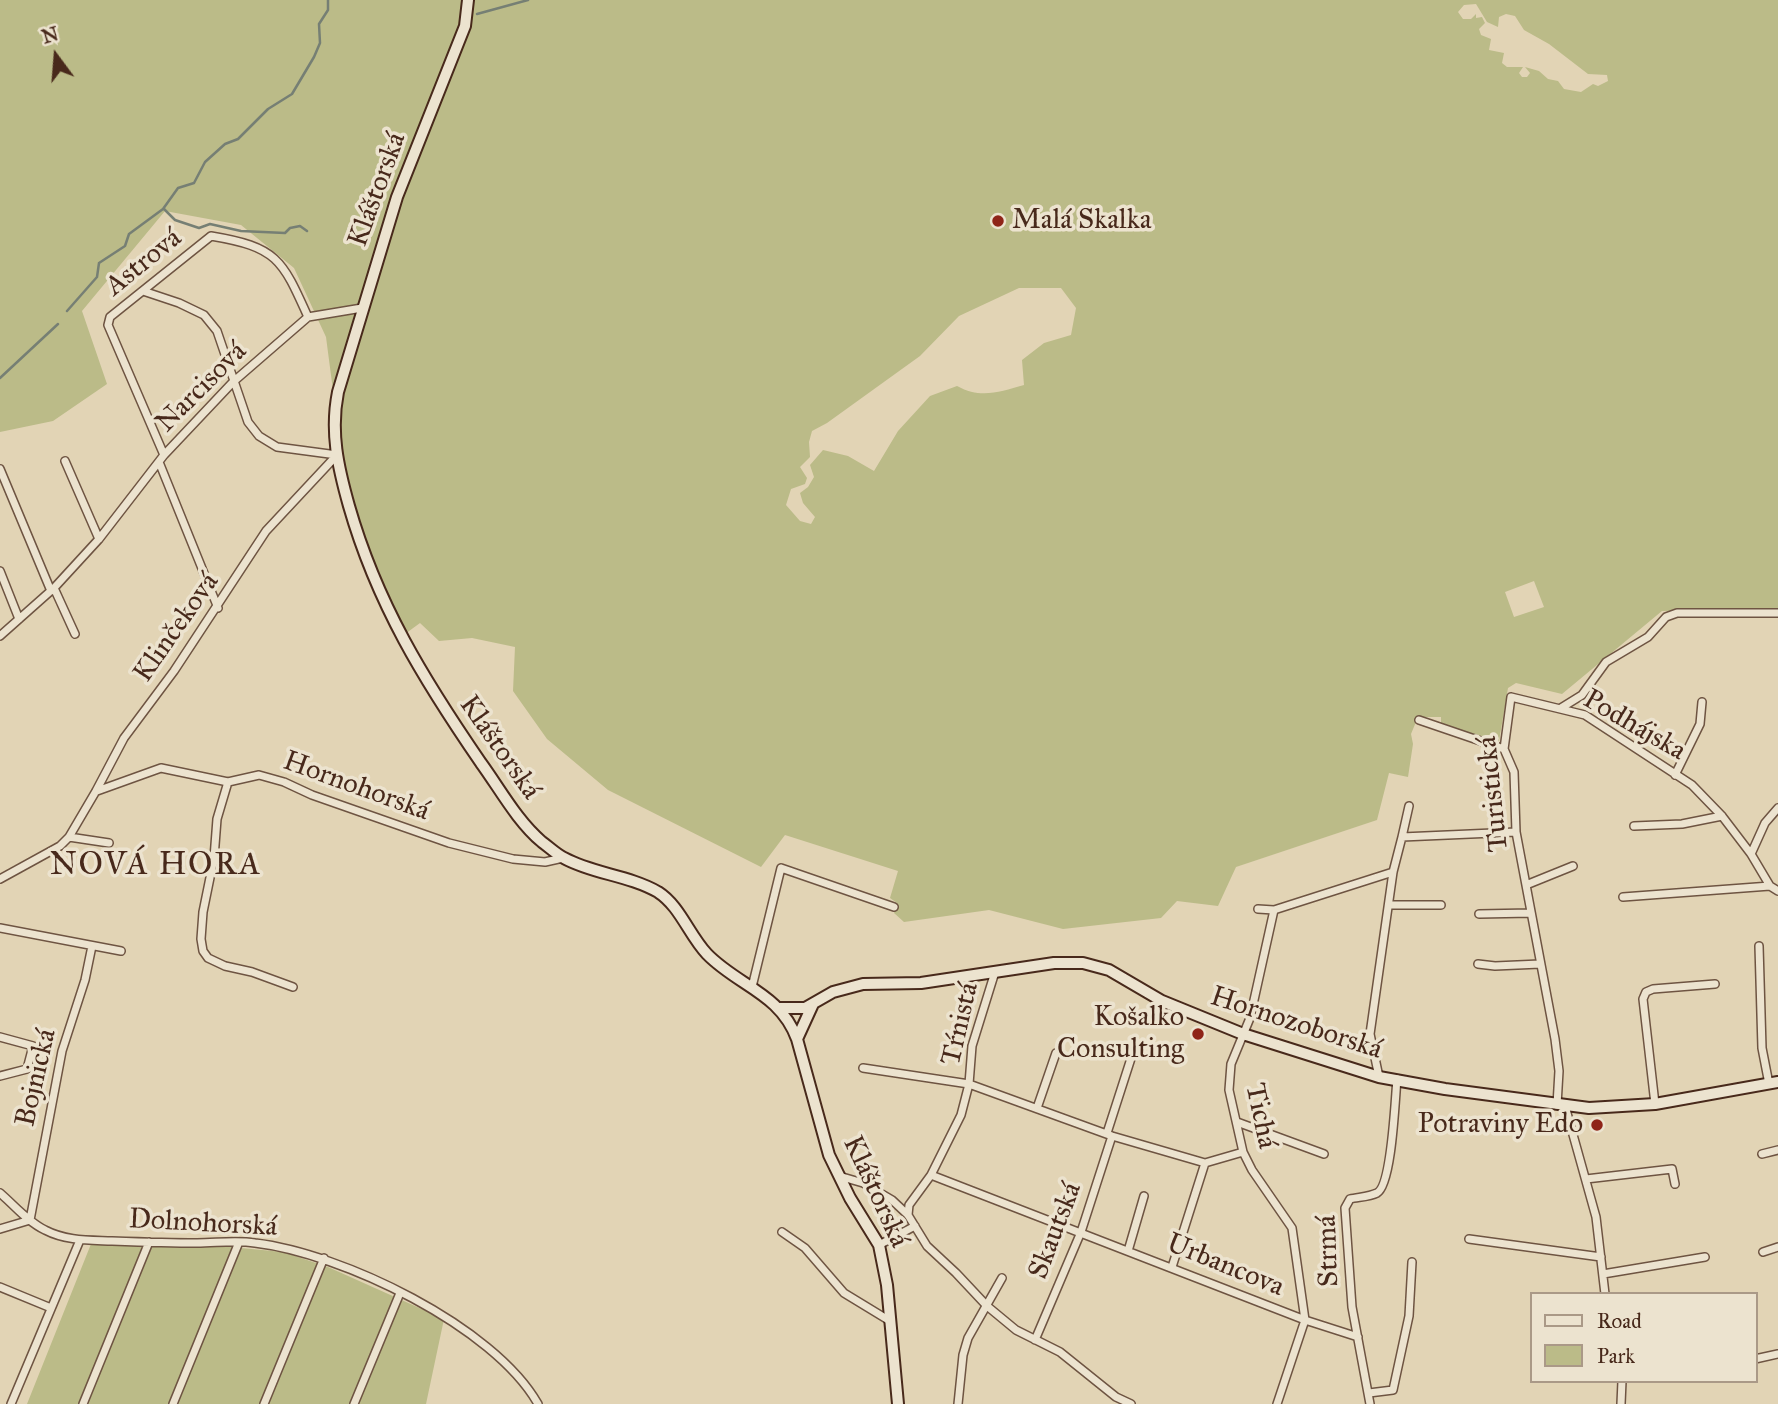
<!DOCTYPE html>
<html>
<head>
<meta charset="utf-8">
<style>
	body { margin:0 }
	#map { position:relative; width:1778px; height:1404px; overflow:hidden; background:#e2d4b5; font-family:"IM FELL Great Primer",serif }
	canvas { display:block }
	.legend { position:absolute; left:1530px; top:1292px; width:228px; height:91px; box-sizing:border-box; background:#ece3cf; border:2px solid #aa9987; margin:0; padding:9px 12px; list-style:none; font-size:21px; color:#48291b }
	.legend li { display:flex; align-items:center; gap:14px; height:35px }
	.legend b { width:35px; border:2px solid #aa9987 }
	.north { position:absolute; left:21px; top:21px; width:70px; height:70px; -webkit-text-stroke:5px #ece3cf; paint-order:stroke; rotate:344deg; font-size:19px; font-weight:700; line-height:28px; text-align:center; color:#48291b }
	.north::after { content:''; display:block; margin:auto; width:24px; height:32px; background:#48291b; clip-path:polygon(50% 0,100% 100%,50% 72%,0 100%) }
</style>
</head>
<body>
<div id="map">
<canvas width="1778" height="1404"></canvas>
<ul class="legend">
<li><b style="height:9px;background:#ece3cf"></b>Road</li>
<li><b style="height:19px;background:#bb8"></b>Park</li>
</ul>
<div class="north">N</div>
</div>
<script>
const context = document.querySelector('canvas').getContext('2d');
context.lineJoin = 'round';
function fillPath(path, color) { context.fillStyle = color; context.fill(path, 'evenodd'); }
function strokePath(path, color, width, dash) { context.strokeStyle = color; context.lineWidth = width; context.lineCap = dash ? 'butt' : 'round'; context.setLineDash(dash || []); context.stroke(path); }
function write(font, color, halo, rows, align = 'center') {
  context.font = font + ' "IM FELL Great Primer",serif'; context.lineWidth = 7; context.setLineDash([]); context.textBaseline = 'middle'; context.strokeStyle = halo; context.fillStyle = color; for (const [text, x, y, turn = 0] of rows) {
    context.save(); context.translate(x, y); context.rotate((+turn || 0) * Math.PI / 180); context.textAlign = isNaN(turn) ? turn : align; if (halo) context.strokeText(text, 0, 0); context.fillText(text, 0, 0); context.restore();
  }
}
const green = new Path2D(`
	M0,0H1778V609L1662,611L1562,694L1516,683L1508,688L1499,741L1441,725V717H1418L1411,734L1413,744L1408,777L1389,773L1377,820L1236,867L1218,906L1177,901L1161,918L1063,929L989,910L904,922L894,913L897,903L890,898L898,871L785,835L761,867L608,790L547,739L513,691L515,647L472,638L439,641L420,623L405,634L378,583L346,490L326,337L294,268L241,225L165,211L82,311L107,384L53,421L0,432ZM1476,4L1487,22L1498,27L1499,17L1506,14L1515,16L1524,30L1549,44L1588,74L1607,75L1608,81L1598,86L1593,84L1581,92L1564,89L1558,81L1548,79L1539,71L1525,67L1530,73L1527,77H1522L1519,73L1523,67H1507L1502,63L1504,53L1489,50L1491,39L1481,35L1479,29L1485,23L1482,17L1476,18V14L1471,19H1463L1458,12L1464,5ZM1019,288H1061L1076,308L1071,335L1044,343L1022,360L1024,385C999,392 981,399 957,386L930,396L898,431L874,471L848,456L823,450L810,465L814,477L808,487L800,493L803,503L815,517L811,524L800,521L786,505L791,489L805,484L807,478L800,467L810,457L809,442L812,431L827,423L920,356L959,316ZM1534,581L1544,607L1514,617L1505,592Z
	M91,1244L220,1246L283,1252L328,1267L444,1319L426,1404H27Z`);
const stream = new Path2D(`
	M477,14L528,0
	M164,209L175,220L199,228L210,224L241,231L285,233L290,228L300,226L307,231
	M67,311L97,277L99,263L125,246L129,234L163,209L178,188L194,183L205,162L225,144L238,139L268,109L292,94L314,57L320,43L319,24L328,10V0
	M0,378L58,324`);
const street = new Path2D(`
	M143,291L179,303L204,315L217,331L248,422L259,436L277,447L337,455
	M164,455L108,325L110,317L211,236C277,247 282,259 308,317
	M65,461L99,539
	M159,462L218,608
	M0,469L51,591
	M0,571L19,619
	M54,588L75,634
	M0,636L54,588L99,539L164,455L233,382L308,317L362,308
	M1561,708L1582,695L1606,662L1648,637L1666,617L1677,613H1778
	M1419,720L1504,749
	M1675,775L1700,724L1702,702
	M228,782L217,819L214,858L203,912L201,939L203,951L208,958L225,966L252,972L293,987
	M97,791L161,768L228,782L259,775L284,782L312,795L449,843L513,859L545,862L563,858
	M1634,826L1682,824L1722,816
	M69,837L109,843
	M1402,837L1409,806
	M1751,854L1765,823L1778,808
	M0,879L60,846L69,837L96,791L124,738L174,671L266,531L337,455
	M1526,885L1573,866
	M1623,897L1770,886
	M1389,905H1441
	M1258,909L1274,910
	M1479,914L1531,913
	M0,928L121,951
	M1759,946L1762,1048L1769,1084
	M1478,964L1495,966L1540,964
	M752,987L781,868L894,907
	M0,1037L33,1046L27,1069L0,1076
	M863,1068L969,1084L1112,1136L1205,1163L1243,1152
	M1379,1077L1370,1034L1393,872L1402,837L1516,832
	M1655,1104L1643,999L1646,992L1653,989L1715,984
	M1557,1105L1559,1071L1555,1039L1516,832L1514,772L1504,749L1511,697L1585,715L1692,785L1722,816L1751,854L1770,886L1778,891
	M1565,1106L1596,1217L1605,1294
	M1037,1108L1056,1053
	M1237,1122L1324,1154
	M1107,1133L1135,1046
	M1762,1154L1778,1150
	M931,1175L1305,1320L1358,1337
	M839,1176L863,1183L892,1200L908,1215L927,1246L956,1273L987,1306L1016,1330L1060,1352L1116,1397L1131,1404
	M1586,1179L1672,1169L1675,1184
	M0,1193C14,1205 28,1222 45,1230C66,1241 89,1240 112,1241C140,1242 168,1243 197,1243C216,1243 236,1240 255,1243C341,1253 494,1326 538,1404
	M908,1215L909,1205L931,1175L961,1115L969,1084L972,1046L995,972
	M0,1229L30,1220L62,1051L85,980L92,946
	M782,1232L805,1248L844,1293L890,1321
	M1469,1239L1601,1257
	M879,1245L915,1226
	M1128,1251L1144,1196
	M1763,1252L1778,1247
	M1172,1267L1205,1163
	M1603,1274L1705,1257
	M0,1287L51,1308
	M1035,1340L1081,1232L1112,1136
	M1755,1359L1778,1354
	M1369,1393L1393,1390L1409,1316L1412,1262
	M11,1404L80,1240
	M83,1404L149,1242
	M173,1404L239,1242
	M264,1404L324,1258
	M354,1404L400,1293
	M958,1404L963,1355L968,1338L1002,1278
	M1277,1404L1305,1320L1292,1228L1252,1170L1243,1152L1229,1090L1231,1064L1250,1018L1274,910L1393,872
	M1370,1404L1352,1307L1345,1208L1350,1199C1358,1197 1369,1197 1377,1193C1392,1185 1395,1099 1397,1079
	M1621,1404L1622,1381`);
const secondary = new Path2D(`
	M468,0L465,26L397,197L338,392C330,432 338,467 349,506C377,604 424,680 481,763C500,789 517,821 542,842C549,847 556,854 564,858C593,874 628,875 658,892C680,906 689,935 707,954C738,986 780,993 797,1039L829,1155L850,1198L879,1245L887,1285L898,1404
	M779,1008H805L833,992L863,984L921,983L1054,963H1083L1109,970L1162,1001L1243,1034L1379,1077L1445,1089L1589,1108L1655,1104L1778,1082
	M797,1039L813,1004`);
const markers = [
	[998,221,7,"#8f2418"],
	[1198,1034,7,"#8f2418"],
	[1597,1125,7,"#8f2418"]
];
const streetNames = [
	["Kláštorská",378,190,-70],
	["Astrová",144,263,-39],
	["Narcisová",202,388,-45],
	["Klinčeková",177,628,-55],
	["Podhájska",1634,726,30],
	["Kláštorská",499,748,55],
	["Hornohorská",356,787,20],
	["Turistická",1494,794,-96],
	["Tŕnistá",961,1024,-77],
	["Hornozoborská",1296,1024,18],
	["Bojnická",37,1078,-77],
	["Tichá",1260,1116,78],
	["Kláštorská",875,1192,65],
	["Dolnohorská",203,1224,3],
	["Skautská",1056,1231,-69],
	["Strmá",1329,1251,-92],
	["Urbancova",1225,1266,22]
];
const poiNames = [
	["Malá Skalka",1012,221,"left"],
	["Košalko",1184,1018],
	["Consulting",1184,1050],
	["Potraviny Edo",1583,1125]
];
const quarterNames = [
	["NOVÁ HORA",156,866]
];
fillPath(green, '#bb8');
strokePath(stream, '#767f74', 2.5);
strokePath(street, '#6e5442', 10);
strokePath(secondary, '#48291b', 14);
strokePath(street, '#ece3cf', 7);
strokePath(secondary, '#ece3cf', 10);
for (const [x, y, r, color] of markers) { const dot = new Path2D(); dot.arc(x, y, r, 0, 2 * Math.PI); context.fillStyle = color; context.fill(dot); strokePath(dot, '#ece3cf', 2.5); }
write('28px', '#48291b', '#ece3cf', streetNames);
write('28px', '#48291b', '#ece3cf', poiNames, 'right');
context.letterSpacing = '2px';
write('32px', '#48291b', '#ece3cf', quarterNames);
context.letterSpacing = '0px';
</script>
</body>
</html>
